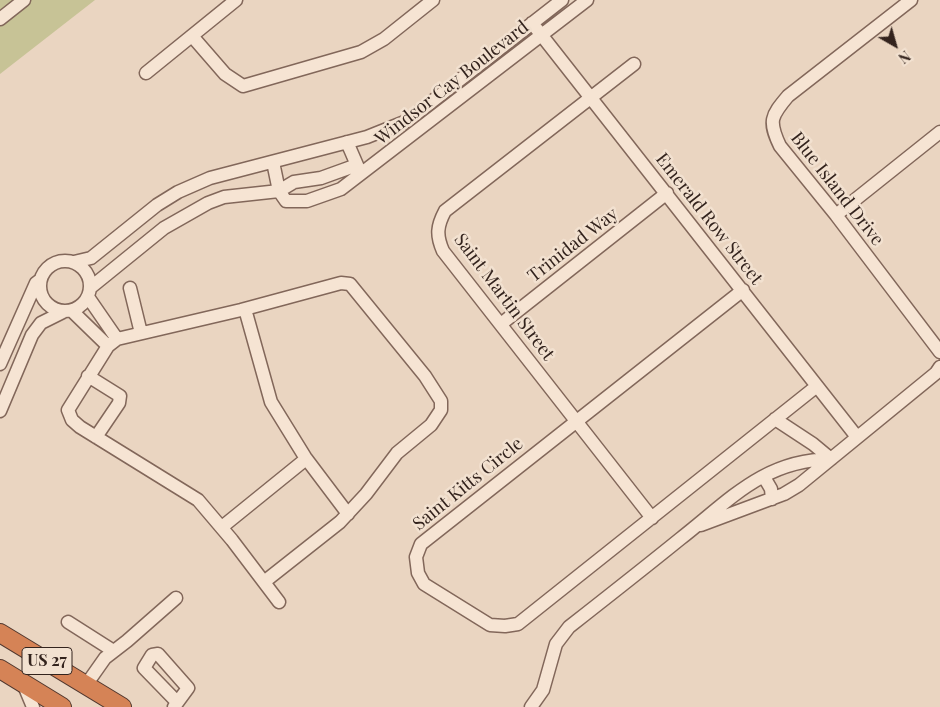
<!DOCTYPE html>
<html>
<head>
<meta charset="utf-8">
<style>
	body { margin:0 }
	#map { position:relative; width:940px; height:707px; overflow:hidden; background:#ead5c1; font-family:"Playfair Display",serif }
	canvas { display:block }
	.north { position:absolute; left:870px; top:20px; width:50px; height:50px; -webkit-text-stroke:4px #f2e1d0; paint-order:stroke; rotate:142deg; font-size:14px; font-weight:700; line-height:20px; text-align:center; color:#33231d }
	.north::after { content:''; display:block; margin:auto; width:18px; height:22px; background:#33231d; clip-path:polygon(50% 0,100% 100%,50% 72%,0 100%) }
</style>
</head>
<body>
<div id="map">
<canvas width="940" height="707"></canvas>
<div class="north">N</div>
</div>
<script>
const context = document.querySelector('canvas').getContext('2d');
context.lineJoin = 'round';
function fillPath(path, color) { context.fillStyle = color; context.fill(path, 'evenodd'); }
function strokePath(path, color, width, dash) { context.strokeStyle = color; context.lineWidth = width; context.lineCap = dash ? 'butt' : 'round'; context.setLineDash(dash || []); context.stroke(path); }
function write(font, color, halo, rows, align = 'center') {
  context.font = font + ' "Playfair Display",serif'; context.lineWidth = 5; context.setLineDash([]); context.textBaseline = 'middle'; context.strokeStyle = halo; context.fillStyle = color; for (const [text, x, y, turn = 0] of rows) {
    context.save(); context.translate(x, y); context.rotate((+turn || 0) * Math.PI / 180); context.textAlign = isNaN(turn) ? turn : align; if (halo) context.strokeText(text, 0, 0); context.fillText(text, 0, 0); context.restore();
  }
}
const green = new Path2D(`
	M0,0H95L0,74Z`);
const minor = new Path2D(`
	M911,0L788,96C771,116 768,121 780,146L836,215L940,352
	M0,19L24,0
	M532,23L857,437
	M192,36L225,74L243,86L361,52L384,39L433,0
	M634,64L445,211C437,226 436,235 443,251L652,518
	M146,73L236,0
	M347,142L360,172
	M273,162L279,191L286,201H307L341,189L587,0
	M836,215L940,132
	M40 286a25 25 0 1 1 50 0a25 25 0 1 1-50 0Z
	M74,262L91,258L157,205L178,192L210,178L367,137L407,121L562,0
	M90,288L164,228L208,203L224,197L279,191L294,182L321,178L357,165
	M130,288L141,333
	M743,290L421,544L416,557L418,573L424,584L490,625L505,626L518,624L817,386
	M88,297L117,339
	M245,309L271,402L305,457L348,514
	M72,311L108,346
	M501,324L667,193
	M0,364L36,283L40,280
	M88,376L120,396L119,403L96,437
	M0,411L32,335L41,323L65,311
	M775,419L813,444L831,459
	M764,477L771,489L772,499
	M701,525L784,494L799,485L936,373L940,367
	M222,527L306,459
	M264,582L340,522L366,494L397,453L431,425L441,410V401L425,376L350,284L341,283L241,310L117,339L108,346L68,410L72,420L80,427L198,500L232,540L279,602
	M68,622L112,650
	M23,683L33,707
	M86,685L105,658L127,641L176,598
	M174,707L188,688L158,654L152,655L144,668L177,702
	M531,707L543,690L556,644L569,627C606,598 643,569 680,539C729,501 763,460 831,459`);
const highway = new Path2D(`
	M0,633L122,707
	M0,669L62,707`);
const shields = [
	[47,661,50]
];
const shieldNames = [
	["US 27",47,661]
];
const streetNames = [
	["Windsor Cay Boulevard",452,83,-38],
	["Blue Island Drive",837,189,52],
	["Emerald Row Street",709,219,52],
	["Trinidad Way",573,245,-38],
	["Saint Martin Street",504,297,53],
	["Saint Kitts Circle",468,484,-39]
];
fillPath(green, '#c7c396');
strokePath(minor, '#82675a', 15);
strokePath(highway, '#50372e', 20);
strokePath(minor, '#f6e4d3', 12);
strokePath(highway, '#d58356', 18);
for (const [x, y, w] of shields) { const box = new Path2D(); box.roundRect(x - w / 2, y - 13.5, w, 27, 4); context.fillStyle = '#f2e1d0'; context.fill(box); strokePath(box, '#33231d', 1); }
write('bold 16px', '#33231d', null, shieldNames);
write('18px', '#33231d', '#f2e1d0', streetNames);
</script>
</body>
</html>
